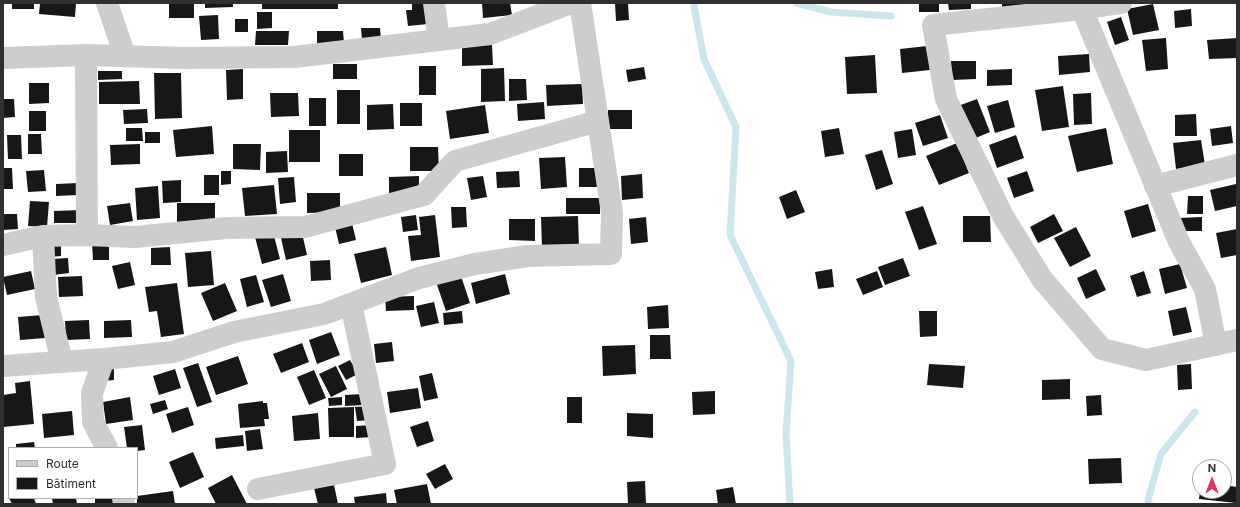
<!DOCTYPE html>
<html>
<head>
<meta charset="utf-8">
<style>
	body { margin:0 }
	#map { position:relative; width:1240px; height:507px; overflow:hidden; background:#fff; font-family:Inter,sans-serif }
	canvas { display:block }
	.frame { position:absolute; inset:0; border:4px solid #303030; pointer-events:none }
	.legend { position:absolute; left:8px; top:447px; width:130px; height:52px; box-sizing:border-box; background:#fff; border:1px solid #acacac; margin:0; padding:5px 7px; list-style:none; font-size:12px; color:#303030 }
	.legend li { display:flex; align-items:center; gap:8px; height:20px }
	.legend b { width:20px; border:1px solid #acacac }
	.north { position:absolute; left:1192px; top:459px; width:40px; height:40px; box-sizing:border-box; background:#fff; border:1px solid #acacac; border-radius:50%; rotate:0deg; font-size:11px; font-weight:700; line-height:16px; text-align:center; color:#303030 }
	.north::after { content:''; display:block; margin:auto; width:14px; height:18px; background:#e53565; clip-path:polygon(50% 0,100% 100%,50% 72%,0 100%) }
</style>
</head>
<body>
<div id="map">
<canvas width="1240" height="507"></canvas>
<div class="frame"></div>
<ul class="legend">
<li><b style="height:5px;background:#cdcdcd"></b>Route</li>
<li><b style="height:11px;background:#171717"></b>Bâtiment</li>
</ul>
<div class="north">N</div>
</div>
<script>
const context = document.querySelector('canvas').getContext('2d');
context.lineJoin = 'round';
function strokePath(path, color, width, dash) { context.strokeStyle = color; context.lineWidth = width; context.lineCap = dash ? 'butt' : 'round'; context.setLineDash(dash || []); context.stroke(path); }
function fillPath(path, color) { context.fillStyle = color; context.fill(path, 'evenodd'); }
const stream = new Path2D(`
	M695,3L694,6L704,59L736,127L730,235L791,361L786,434L790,504
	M796,3L831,12L891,16
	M1149,504L1148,500L1161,454L1195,412`);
const building = new Path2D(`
	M12,3H34V9H12Z
	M40,3H76L75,17L39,14Z
	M169,3H194V18H169Z
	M205,3H233V7L205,8Z
	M262,3H338V9H262Z
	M412,3H425L428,24L408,26L406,10H412Z
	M482,3H510L512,15L483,18Z
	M615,3H628L629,20L616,21Z
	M919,3H939V12H919Z
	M948,3H971V9L949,10Z
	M1002,3H1026V8H1002Z
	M1153,4L1159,30L1133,35L1127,9Z
	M1191,9L1192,26L1175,28L1174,11Z
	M257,12H272V28L257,29Z
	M218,15L219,39L201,40L199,16Z
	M1121,17L1129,40L1115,45L1107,22Z
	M235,19H248V32H235Z
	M361,28H380L381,39L362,40Z
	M256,31H289L288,45H255Z
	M317,31H343L344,43L317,44Z
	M1166,38L1168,69L1146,71L1142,40Z
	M1237,38V58L1209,59L1207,40Z
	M492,45L493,65L462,66V46Z
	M927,46L930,70L902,73L900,49Z
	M1089,54L1090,72L1059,75L1058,56Z
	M875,55L877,93L847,94L845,57Z
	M951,61H976V79L952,80Z
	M333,64H357V79H333Z
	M419,66H436V95H419Z
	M644,67L646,79L628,82L626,70Z
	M504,68L505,101L481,102V69Z
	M243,69V99L227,100L226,70Z
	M1012,69V85L987,86V70Z
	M98,71H122V79L98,80Z
	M154,73H181L182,118L155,119Z
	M509,79H526L527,100L509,101Z
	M139,81L140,104H99V82Z
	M29,83H49V103L29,104Z
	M582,84L583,104L547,106L546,85Z
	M1063,86L1069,127L1042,131L1035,90Z
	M337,90H360V124H337Z
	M270,93H298L299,116L271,117Z
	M1091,93L1092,124L1074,125L1073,94Z
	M309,98H326V126H309Z
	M3,99H14L15,117L3,118Z
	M977,99L990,132L971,140L958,106Z
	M1008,100L1015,127L995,133L987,106Z
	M544,102L545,119L518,121L517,104Z
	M400,103H422V126H400Z
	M393,104L394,129L367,130V105Z
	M485,105L489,133L450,139L446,111Z
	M147,109L148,123L124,124L123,110Z
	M608,110H632V129H608Z
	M29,111H46V131H29Z
	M1196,114L1197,136H1175V115Z
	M940,115L948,138L923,146L915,123Z
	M212,126L214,154L176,157L173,130Z
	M1231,126L1233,143L1212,146L1210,129Z
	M126,128H142L143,141H126Z
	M839,128L844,154L825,157L821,131Z
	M1106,128L1113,164L1077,172L1068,136Z
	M912,129L916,155L898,158L894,132Z
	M289,130H320V162H289Z
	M145,132H160V143H145Z
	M28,134H41L42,154H28Z
	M7,135H21L22,159H8Z
	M1016,135L1024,158L997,168L989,145Z
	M1201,140L1205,165L1176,169L1173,143Z
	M957,143L969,173L939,185L926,156Z
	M140,144V164L111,165L110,145Z
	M233,144H261L260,170L233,169Z
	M410,147H438L439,171H410Z
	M882,150L893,184L876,190L865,155Z
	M287,151L288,172L266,173V152Z
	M339,154H363V176H339Z
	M565,157L567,187L541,189L539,158Z
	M3,168H12L13,189H3Z
	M579,168H599V187H579Z
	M44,170L46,191L28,192L26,171Z
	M221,171H231V184L221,185Z
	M519,171L520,187L497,188L496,172Z
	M1027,171L1034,191L1014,198L1007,178Z
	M642,174L643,198L622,200L621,176Z
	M204,175H219V195H204Z
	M419,176V194H389V177Z
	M483,176L487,197L471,200L467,178Z
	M294,177L296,202L280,204L278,178Z
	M181,180V202L163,203L162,181Z
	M78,183V195L56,196V184Z
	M1236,184L1237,206L1215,211L1210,190Z
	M274,185L277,214L245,216L242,188Z
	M158,186L160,218L137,220L135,188Z
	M796,190L805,212L787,219L779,197Z
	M307,193H340V212L307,213Z
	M1188,196H1203V214H1187Z
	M566,198H600V214H566Z
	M30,201L49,202L47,227L28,226Z
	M130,203L133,221L110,225L107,206Z
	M177,203H215V225L177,226Z
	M1148,204L1156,231L1132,238L1124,211Z
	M923,206L937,244L919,250L905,212Z
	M451,207H466L467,227L452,228Z
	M81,210V223H54V211Z
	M3,214H17L18,229L3,230Z
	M1054,214L1063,231L1038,243L1030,227Z
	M416,215L418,230L403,232L401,217Z
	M435,215L440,257L411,261L408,236L421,235L419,217Z
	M578,216L579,248H542L541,217Z
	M963,216H990L991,242H963Z
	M646,217L648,242L631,244L629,219Z
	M1202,217V231H1180L1179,218Z
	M509,219H535V241L509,240Z
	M352,223L356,240L339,244L335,227Z
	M1076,227L1091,256L1070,267L1054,238Z
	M1237,229V255L1221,258L1216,233Z
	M273,232L280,259L262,264L255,237Z
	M302,233L307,255L286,260L281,238Z
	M92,242H109V260H93Z
	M61,245V256L50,257L49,246Z
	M170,247L171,265H151V248Z
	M386,247L392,275L361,283L354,254Z
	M211,251L214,285L188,287L185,253Z
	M68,258L69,273L53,275L52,259Z
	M903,258L910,276L885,285L878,267Z
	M330,260L331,280L311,281L310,261Z
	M130,262L135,285L118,289L112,266Z
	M1180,264L1187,288L1165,294L1159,269Z
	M832,269L834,287L818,289L815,272Z
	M1096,269L1106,290L1086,299L1077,278Z
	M459,270L470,303L446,311L435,279Z
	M31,271L35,289L7,295L3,277Z
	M877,271L883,287L863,295L856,279Z
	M1144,271L1151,293L1137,297L1130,276Z
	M283,274L291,301L271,307L262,280Z
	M505,274L510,294L476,304L471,283Z
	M256,275L264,302L247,307L240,279Z
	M82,276L83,296L59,297L58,277Z
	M177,283L184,334L161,337L157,311L149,312L145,287Z
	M225,283L237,311L213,321L201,293Z
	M414,296V310L386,311L385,297Z
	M434,302L439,323L421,327L416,306Z
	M668,305L669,328L648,329L647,307Z
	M1186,307L1192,332L1173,336L1168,311Z
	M462,311L463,323L444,325L443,313Z
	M919,311H937V336L920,337Z
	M43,315L45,338L20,340L18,317Z
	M89,320L90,339L66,340L65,321Z
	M131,320L132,337L104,338V321Z
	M331,332L340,355L317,364L309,340Z
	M650,335H670L671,359H650Z
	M392,342L394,361L376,363L374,344Z
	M302,343L309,362L281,373L273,354Z
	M635,345L636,374L603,376L602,346Z
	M238,356L248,384L216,395L206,367Z
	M350,360L358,374L346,380L338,366Z
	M198,363L212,402L197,407L183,368Z
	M929,364L965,366L963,388L927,385Z
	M1191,364L1192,389L1178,390L1177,365Z
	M336,366L347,389L331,397L319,374Z
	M114,369V380L103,381L102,370Z
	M175,369L181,388L159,395L153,376Z
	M314,370L326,398L309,405L297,377Z
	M432,373L438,398L424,401L419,376Z
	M1070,379V399L1042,400V380Z
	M30,381L34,424L3,427V395L16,393L15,383Z
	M418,388L421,408L390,413L387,392Z
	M715,391V414L693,415L692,392Z
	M363,394V405L345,406V395Z
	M1101,395L1102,415L1087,416L1086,396Z
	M130,397L133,420L106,424L103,402Z
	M342,397V405L329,406L328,398Z
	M567,397H582V423H567Z
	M165,400L168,409L153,414L150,404Z
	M263,401V403H267L269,419H264L265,426L240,428L238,404Z
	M370,406L371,420L357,421L355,407Z
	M188,407L194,425L172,433L166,414Z
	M354,407V437H329L328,408Z
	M72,411L74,435L44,438L42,414Z
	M318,413L320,439L294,441L292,416Z
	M627,413L653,414V438L627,436Z
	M428,421L434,441L417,447L410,427Z
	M142,425L145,450L137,451V448H127L124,427Z
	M371,425L372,437L356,438V426Z
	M260,429L263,449L247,451L245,431Z
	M243,435L244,446L216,449L215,438Z
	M34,442L35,448H16V444Z
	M193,452L204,477L180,488L169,462Z
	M1121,458L1122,483L1089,484L1088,459Z
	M445,464L453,479L435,489L426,474Z
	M232,475L247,504H216L208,488Z
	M645,481L646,504H628L627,482Z
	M427,484L431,504H397L394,490Z
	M334,485L338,504H318L314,488Z
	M1224,485L1237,487L1236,503L1199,499L1200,491H1224Z
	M733,487L736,504H718L716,490Z
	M173,491L175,504H137V496Z
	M386,493L387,504H355L354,497Z
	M9,498H34L36,504H12Z
	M52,498H76L77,504H53Z
	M95,498H114L115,504H95Z`);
const minor = new Path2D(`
	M107,3L125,56
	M434,3L439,40
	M1121,3L1082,9L933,25L946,99L1003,216L1042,279L1102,349L1146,360L1237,340
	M1082,9L1179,242L1205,289L1216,345
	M86,55L87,235
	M3,58L86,55L184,58L294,57L490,34L571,3
	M1155,186L1237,165
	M43,236L46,297L62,362
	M3,245L43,236L87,235L135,237L226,228L305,227L424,195L455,161L598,121
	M104,359L92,393L93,422L107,448
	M3,366L104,359L173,352L234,332L324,314L419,278L475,264L528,256L611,254L612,213L580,3
	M258,489L385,464L351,304
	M123,498L124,504`);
strokePath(stream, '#cbe6ed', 7);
fillPath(building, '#171717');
strokePath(minor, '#cdcdcd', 22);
</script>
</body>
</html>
